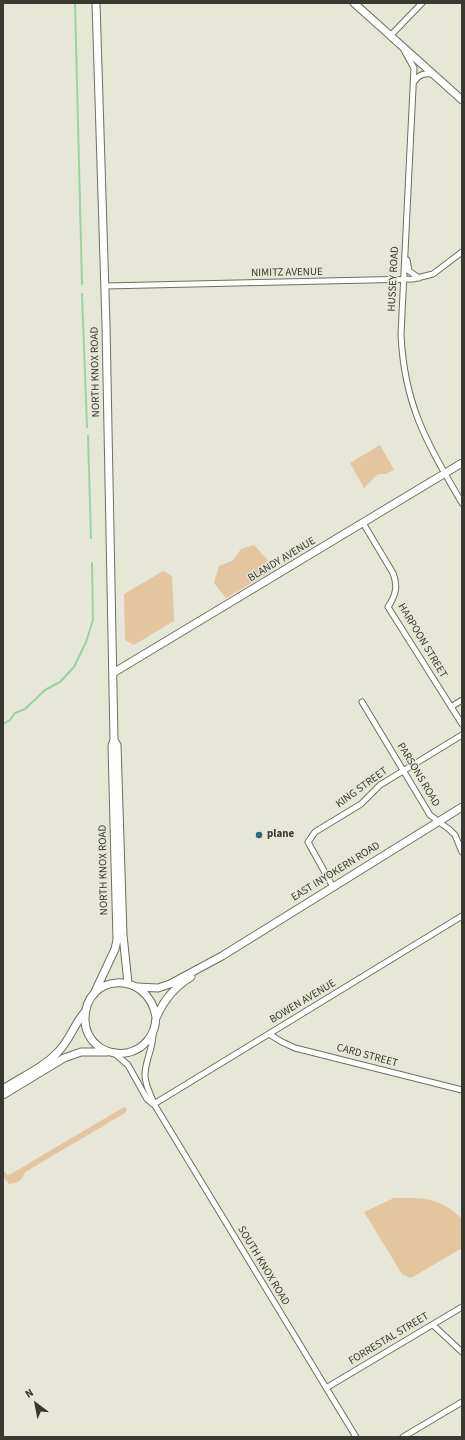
<!DOCTYPE html>
<html>
<head>
<meta charset="utf-8">
<style>
	body { margin:0 }
	#map { position:relative; width:465px; height:1440px; overflow:hidden; background:#e6e7d6; font-family:"Source Sans 3",sans-serif }
	canvas { display:block }
	.frame { position:absolute; inset:0; border:4px solid #393932; pointer-events:none }
	.north { position:absolute; left:16px; top:1384px; width:40px; height:40px; -webkit-text-stroke:3px #e6e7d6; paint-order:stroke; rotate:328deg; font-size:11px; font-weight:700; line-height:16px; text-align:center; color:#393932 }
	.north::after { content:''; display:block; margin:auto; width:14px; height:18px; background:#393932; clip-path:polygon(50% 0,100% 100%,50% 72%,0 100%) }
</style>
</head>
<body>
<div id="map">
<canvas width="465" height="1440"></canvas>
<div class="frame"></div>
<div class="north">N</div>
</div>
<script>
const context = document.querySelector('canvas').getContext('2d');
context.lineJoin = 'round';
function fillPath(path, color) { context.fillStyle = color; context.fill(path, 'evenodd'); }
function strokePath(path, color, width, dash) { context.strokeStyle = color; context.lineWidth = width; context.lineCap = dash ? 'butt' : 'round'; context.setLineDash(dash || []); context.stroke(path); }
function write(font, color, halo, rows, align = 'center') {
  context.font = font + ' "Source Sans 3",sans-serif'; context.lineWidth = 3; context.setLineDash([]); context.textBaseline = 'middle'; context.strokeStyle = halo; context.fillStyle = color; for (const [text, x, y, turn = 0] of rows) {
    context.save(); context.translate(x, y); context.rotate((+turn || 0) * Math.PI / 180); context.textAlign = isNaN(turn) ? turn : align; if (halo) context.strokeText(text, 0, 0); context.fillText(text, 0, 0); context.restore();
  }
}
const green = new Path2D(`
	M380,445L394,470L386,474H378L364,488L350,463Z
	M254,545L272,565L270,572L226,598L214,583L219,566L232,561L241,549Z
	M163,571L172,576L174,621L134,645L125,640L124,594Z
	M124,1107L127,1109L125,1113L25,1172C22,1181 18,1183 9,1184L3,1177V1169L7,1175L11,1174Z
	M394,1198C424,1198 440,1197 462,1219V1248L411,1278L402,1274L364,1212Z`);
const stream = new Path2D(`
	M75,3L82,284
	M82,294L87,427
	M88,436L91,538
	M3,724L10,720L15,713L25,709L45,690L60,682L74,667L86,642L93,620L92,563`);
const street = new Path2D(`
	M391,35L422,3
	M404,50L414,68L401,334C404,405 427,443 462,503
	M414,82C419,74 424,73 434,74
	M407,260L409,271L419,278
	M105,286L413,279L433,274L462,252
	M363,523L393,573C398,586 396,595 388,607L462,724
	M362,702L430,815L450,830L455,835L462,852
	M451,707L462,700
	M333,887L308,842L315,832L361,804L380,785L462,735
	M153,1032C154,1047 145,1060 145,1075C145,1086 151,1094 154,1104L356,1437
	M269,1034L282,1042L295,1048L462,1090
	M113,1052L128,1065L147,1099L153,1104
	M154,1104L462,916
	M433,1325L462,1352
	M326,1388L462,1307
	M403,1437L462,1402`);
const secondary = new Path2D(`
	M354,3L462,100
	M113,673L462,463
	M114,740L117,745L123,935L128,983
	M137,987L158,988L170,984L222,956L462,807
	M94,994L115,949L117,940L112,746L114,740L106,325L96,3
	M156,1017C148,969 84,973 85,1020C85,1030 90,1040 98,1046C107,1053 122,1056 133,1051C144,1047 153,1036 155,1025C156,1021 155,1018 157,1016C164,1000 176,986 191,977
	M3,1089C21,1077 43,1068 58,1052C69,1041 74,1025 84,1013
	M3,1095L64,1058L81,1052H107`);
const markers = [
	[259,835,4,"#246f75"]
];
const streetNames = [
	["NIMITZ AVENUE",287,273,-1],
	["HUSSEY ROAD",394,279,-87],
	["NORTH KNOX ROAD",96,372,-91],
	["BLANDY AVENUE",282,560,-31],
	["HARPOON STREET",422,641,59],
	["PARSONS ROAD",418,775,59],
	["KING STREET",362,788,-36],
	["NORTH KNOX ROAD",104,870,-91],
	["EAST INYOKERN ROAD",336,872,-32],
	["BOWEN AVENUE",303,1002,-31],
	["CARD STREET",367,1056,15],
	["SOUTH KNOX ROAD",263,1266,59],
	["FORRESTAL STREET",389,1339,-31]
];
const poiNames = [
	["plane",267,835]
];
fillPath(green, '#e3c5a0');
strokePath(stream, '#9ad39e', 2);
strokePath(street, '#6f7061', 7);
strokePath(secondary, '#6f7061', 9);
strokePath(street, '#fff', 5);
strokePath(secondary, '#fff', 7);
for (const [x, y, r, color] of markers) { const dot = new Path2D(); dot.arc(x, y, r, 0, 2 * Math.PI); context.fillStyle = color; context.fill(dot); strokePath(dot, '#e6e7d6', 1.5); }
write('11px', '#393932', '#e6e7d6', streetNames);
write('bold 11px', '#393932', '#e6e7d6', poiNames, 'left');
</script>
</body>
</html>
